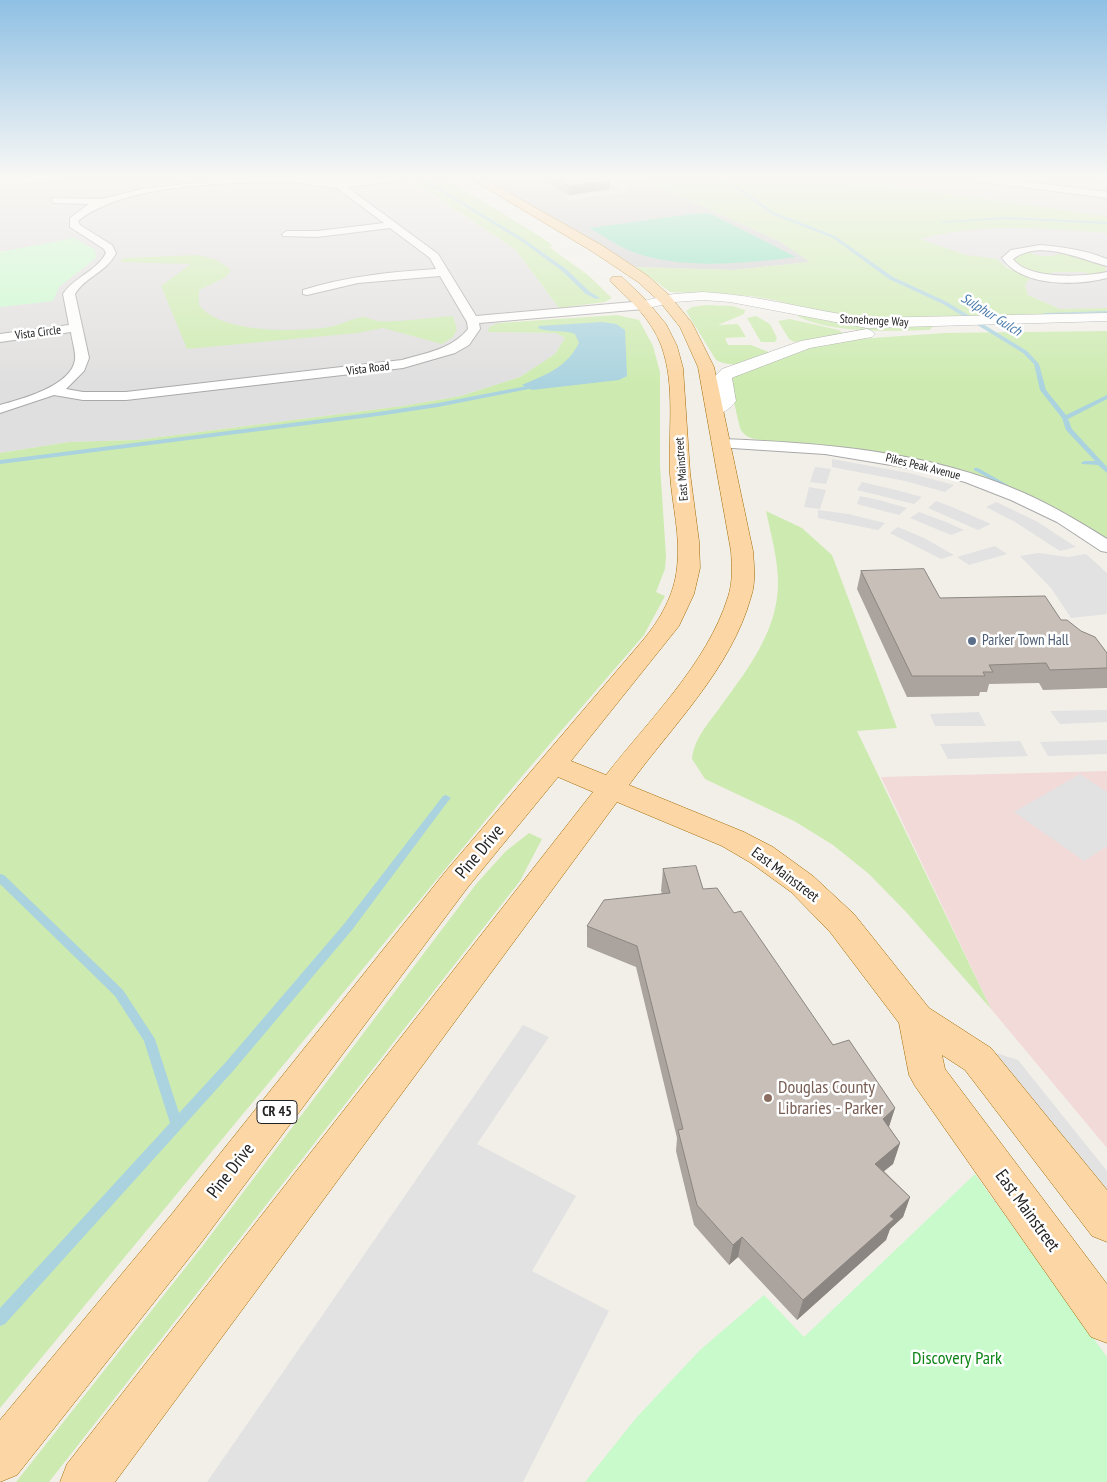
<!DOCTYPE html>
<html>
<head>
<meta charset="utf-8">
<style>
	body { margin:0 }
	canvas { display:block; background:#f2efe9 }
</style>
</head>
<body>
<canvas width="1107" height="1482"></canvas>
<script>
const context = document.querySelector('canvas').getContext('2d');
context.lineJoin = 'round';
function fillPath(path, color) { context.fillStyle = color; context.fill(path, 'evenodd'); }
function strokePath(path, color, width, dash) { context.strokeStyle = color; context.lineWidth = width; context.lineCap = dash ? 'butt' : 'round'; context.setLineDash(dash || []); context.stroke(path); }
function write(font, color, halo, rows, align = 'center') {
  context.font = font + ' "PT Sans Narrow",sans-serif'; context.lineWidth = 5; context.setLineDash([]); context.textBaseline = 'middle'; context.strokeStyle = halo; context.fillStyle = color; for (const [text, x, y, turn = 0] of rows) {
    context.save(); context.translate(x, y); context.rotate((+turn || 0) * Math.PI / 180); context.textAlign = isNaN(turn) ? turn : align; if (halo) context.strokeText(text, 0, 0); context.fillText(text, 0, 0); context.restore();
  }
}
const residential = new Path2D(`
	M80,178H404L515,249L559,308L497,313L499,323L490,327L489,332L556,333L565,338L555,354L520,377L461,396L403,406L137,440L69,442L0,453V184Z
	M776,178H1086L1107,181V216L887,185L782,183L774,180Z
	M1019,226L1107,233V308L1060,309L1028,295L1025,285L1030,277L1000,263L966,255L919,239L962,230Z`);
const commercial = new Path2D(`
	M1107,771V1148L991,1009L881,777Z`);
const religious = new Path2D(`
	M483,178H640L779,241L811,262L733,270L636,267Z`);
const grass = new Path2D(`
	M422,178H445L541,237L553,246L549,247L588,275L612,298L605,302L559,308L515,249L408,179Z
	M640,178H776L775,180L783,183L887,185L1107,216V233C1044,228 982,222 920,239L966,255L997,259L1007,268L1031,277L1025,285L1028,295L1060,309L1107,308V314L882,321L823,314L774,300L750,296L670,292L636,267L733,270L810,262L779,241Z
	M1029,252C1044,261 1061,252 1073,253C1083,255 1094,261 1104,264L1106,269L1104,273L1092,276L1085,272H1054L1045,275L1025,270L1012,261L1014,256Z
	M198,255L217,260L231,270L226,277L199,290V305C222,334 295,332 330,327C341,325 352,318 363,317C367,317 372,320 377,321C396,323 433,317 453,316L457,329L453,337L442,344L383,328L357,333L187,349L161,286L191,264L120,262L124,258Z
	M706,305L732,306L745,310L744,314L718,325L738,324L746,337L725,338L728,345H751L771,353C753,360 735,370 716,360L686,311L692,307Z
	M617,315L639,320L653,346L660,372V465L666,556L665,569L656,592L665,596L644,635L523,775L0,1408V453L69,442L137,440L403,406L461,396L520,377L555,354L565,338L556,333L488,332L489,327L499,323Z
	M802,315L857,325H930L933,327L929,330C890,331 833,334 797,316Z
	M756,316L770,324L777,338L775,342H761L747,318Z
	M790,319L839,330L844,334L794,342L789,339L778,321Z
	M1107,331V539C1007,469 883,446 764,441C754,439 744,438 740,428L729,381L732,377L802,349L843,340L945,333Z
	M766,511L802,528L832,555L897,728L857,731L991,1009L907,913L869,874L833,845L794,821L705,779L692,759C694,737 711,721 723,703C749,668 778,629 778,583C778,559 771,535 766,511Z
	M529,833L542,839L520,881L49,1482H16L201,1248L477,883L506,851Z`);
const park = new Path2D(`
	M74,238L95,250L96,258L59,287L53,301L0,307V252Z
	M975,1174L1107,1357V1482H585L636,1418L700,1350L764,1295L804,1337Z`);
const pitch = new Path2D(`
	M700,213L711,214L796,257C747,263 683,270 636,253C620,248 604,236 589,228Z`);
const parking = new Path2D(`
	M600,178H609L630,188L624,189L629,192L568,200L563,197L622,189Z
	M832,459L909,473L954,485L945,492L905,481L832,467Z
	M815,467L831,469L826,484L810,482Z
	M862,482L896,490L922,497L914,504L857,490Z
	M809,487L826,490L820,509L804,507Z
	M860,496L879,500L907,508L899,515L857,504Z
	M936,501L952,507L991,524L978,530L928,508Z
	M996,502L1036,521L1076,547L1060,551L1015,522L986,507Z
	M818,510L848,514L885,523L878,530L818,518Z
	M919,512L946,522L964,530L951,535L910,518Z
	M898,527L924,538L954,555L941,559L890,533Z
	M995,546L1007,554L969,565L957,557Z
	M1038,553L1068,557L1086,554L1107,573V614L1071,618L1051,588L1020,556Z
	M1107,710V722L1060,724L1050,711Z
	M979,712L986,726H935L930,714Z
	M1107,740V754L1048,756L1040,742Z
	M1020,741L1028,756L948,759L940,744Z
	M1080,774L1107,792V846L1084,861L1014,812Z
	M523,1025L549,1037L477,1144L576,1196L532,1271L609,1311L523,1482H207Z
	M993,1052L1018,1060L1107,1171V1198Z`);
const water = new Path2D(`
	M602,322L616,324L625,330L627,376L619,380L532,390L522,385C547,374 566,368 579,343L575,334C563,329 549,333 538,328L539,326Z`);
const stream = new Path2D(`
	M706,178H711L739,187L773,212L835,236L893,277L947,302L1027,351L1039,364L1046,390L1066,415L1107,395V399L1068,419L1072,429L1107,467V473L1098,465L1082,464L1081,463L1084,461H1095L1066,430L1062,418L1040,390L1034,364L1023,353L943,304L889,279L833,238L771,214L737,189Z
	M423,179H425L525,240L566,269L590,292L600,298L596,299L586,294L562,271L523,242L423,181Z
	M1005,217L1107,222V224L1005,219L942,223L940,222Z
	M1107,311V313L1045,315L1043,314L1045,313Z
	M537,384L540,386L539,387L438,407L378,416L0,464V460L378,412L438,403Z
	M974,468H978L1008,485L1003,486L974,470Z
	M446,795L451,798L449,800L352,930L233,1071L5,1324L0,1326V1308L170,1123L144,1041L115,996L0,884V874L4,875L123,990L155,1039L179,1113L225,1063L344,924L443,796Z`);
const minor = new Path2D(`
	M238,178H305L337,182L399,178L395,181L347,187L438,254L476,316L644,301L650,305L644,309L479,323L480,329L469,345L455,353L403,368L126,400H83L54,395L0,413V405C22,399 71,386 75,360C76,352 72,341 71,332L0,342V334L69,325L63,294C74,277 97,271 106,253L104,249L70,227V218L89,204L55,203L52,202V198L101,199L142,189ZM293,182L337,188L384,223L317,231H287L282,234L283,236L317,237L390,228L430,258L436,269C391,272 347,276 303,290V294L307,295L358,283L440,276L467,322L468,329C452,349 426,353 402,360L126,392H83L66,389L84,371L89,358L75,294C85,277 107,272 116,253L112,245L80,225L78,221C124,183 234,182 293,182Z
	M972,178H995L1107,192V198L976,181Z
	M1040,245C1063,247 1086,250 1107,259V266C1079,259 1040,239 1013,259C1028,280 1084,277 1107,272V278C1076,286 1022,287 1002,258L1011,250Z
	M722,439C824,443 929,451 1024,493C1053,506 1080,522 1107,539V552L1101,551L1057,522L1011,500L965,482L921,470L825,454L717,447L714,444Z`);
const tertiary = new Path2D(`
	M703,292C759,295 812,311 867,318L1107,313V321L867,328L730,302L703,300L674,302L644,309L637,305L639,302L674,294Z
	M867,329L872,331L875,334L872,337L810,348L734,377L732,378L736,401C729,410 720,416 709,414L706,410L718,399L715,376L722,369L801,341Z`);
const primary = new Path2D(`
	M470,178H483L603,246L648,276L670,296L692,323L714,367L753,551C754,566 756,582 751,597C731,669 672,726 629,785L744,832L773,847L813,876L854,914L929,1008L991,1048L1107,1190V1242L1092,1236L965,1070L942,1055L945,1069L1107,1284V1343L1091,1337L915,1086L909,1075L899,1023L830,932L791,892L751,863L722,846L617,802L115,1482H60L67,1464L593,792L558,777L468,887L201,1243L17,1475L0,1482V1420L171,1215L446,871L644,639C661,618 674,595 677,568C681,536 672,505 670,474C668,432 676,385 661,345C651,319 632,302 612,283L610,280L612,277H622L646,300L666,324L677,346L683,368L690,473L699,541L700,568L694,594L679,626L571,761L606,775C648,721 707,664 728,597C733,582 732,566 731,551L698,367L680,327L660,302L638,282L593,252Z`);
const wall = new Path2D(`
	M537,178H604L610,189L569,195Z
	M861,571L940,598L1061,620L1107,653V688L1043,690L1039,683L989,684L987,692H980L979,696L907,697L857,589Z
	M663,869L703,889L734,913L833,1045L895,1108L889,1127L900,1143L893,1164L884,1171L910,1197L903,1217L890,1229L886,1240L797,1320L738,1257L729,1265L694,1225L676,1151L677,1138L636,967L587,947V926L662,893L661,891Z`);
const shadedWall = new Path2D(`
	M610,181V189L569,195V186Z
	M895,1108L888,1129L883,1119Z
	M900,1143L893,1164L868,1184L875,1164Z
	M910,1197L903,1217L890,1229L886,1240L797,1320L803,1300L890,1216Z
	M742,1237L738,1257L729,1265L733,1245Z`);
const building = new Path2D(`
	M554,178H604L610,181L569,186Z
	M924,569L940,598L1045,596L1061,620H1067L1081,631L1095,637L1107,653V668L1050,670L1046,663L989,665L993,672H983L985,676H912L861,571Z
	M696,866L703,889L717,888L734,913L741,911L833,1045L849,1040L895,1108L883,1119L900,1143L875,1164L910,1197L890,1216L894,1219L803,1300L742,1237L733,1245L697,1205L678,1130L683,1129L637,946L587,926L604,900L670,893L663,869Z`);
const markers = [
	[972,641,5,"#5c6f8a"],
	[768,1098,5,"#8d6e63"]
];
const farStreetnames = [
	["Stonehenge Way",874,321,3],
	["Vista Circle",38,333,-7],
	["Vista Road",368,369,-7],
	["Pikes Peak Avenue",923,467,14],
	["East Mainstreet",682,469,-94]
];
const farWaternames = [
	["Sulphur Gulch",991,315,32]
];
const shields = [
	[277,1112,40]
];
const shieldNames = [
	["CR 45",277,1112]
];
const serviceNames = [
	["Parker Town Hall",982,641]
];
const streetNames = [
	["East Mainstreet",785,875,37]
];
const nearStreetnames = [
	["Pine Drive",480,852,-50],
	["Pine Drive",231,1171,-52],
	["East Mainstreet",1027,1211,54]
];
const nearEducationnames = [
	["Douglas County",778,1088],
	["Libraries - Parker",778,1109]
];
const nearParknames = [
	["Discovery Park",957,1359]
];
fillPath(residential, '#e0dfdf');
fillPath(commercial, '#f2dad9');
fillPath(religious, '#d0d0d0');
fillPath(grass, '#cdebb0');
fillPath(park, '#c8facc');
fillPath(pitch, '#88e0be');
fillPath(parking, '#e2e2e2');
fillPath(water, '#aad3df');
fillPath(stream, '#aad3df');
strokePath(minor, '#a9a9a9', 2);
strokePath(tertiary, '#a9a9a9', 1);
strokePath(primary, '#a06b00', 1);
fillPath(minor, '#fff');
fillPath(tertiary, '#fff');
fillPath(primary, '#fcd6a4');
fillPath(wall, '#aba49e');
fillPath(shadedWall, '#8b8681');
fillPath(building, '#c7bfb8');
strokePath(building, '#8b8681', 1);
const sky = context.createLinearGradient(0, 0, 0, 385);
sky.addColorStop(0, '#8fc0e4');
sky.addColorStop(0.46, '#f9f8f5');
sky.addColorStop(1, '#f9f8f500');
context.fillStyle = sky;
context.fillRect(0, 0, 1107, 385);
for (const [x, y, r, color] of markers) { const dot = new Path2D(); dot.arc(x, y, r, 0, 2 * Math.PI); context.fillStyle = color; context.fill(dot); strokePath(dot, '#fff', 2); }
write('12px', '#222', '#fff', farStreetnames);
write('italic 14px', '#4a7aab', '#fff', farWaternames);
for (const [x, y, w] of shields) { const box = new Path2D(); box.roundRect(x - w / 2, y - 11.5, w, 23, 4); context.fillStyle = '#fff'; context.fill(box); strokePath(box, '#222', 1); }
write('bold 14px', '#222', null, shieldNames);
write('15px', '#4e5e75', '#fff', serviceNames, 'left');
write('15px', '#222', '#fff', streetNames);
write('18px', '#222', '#fff', nearStreetnames);
write('18px', '#785e54', '#fff', nearEducationnames, 'left');
write('18px', '#0c8416', '#fff', nearParknames);
</script>
</body>
</html>
